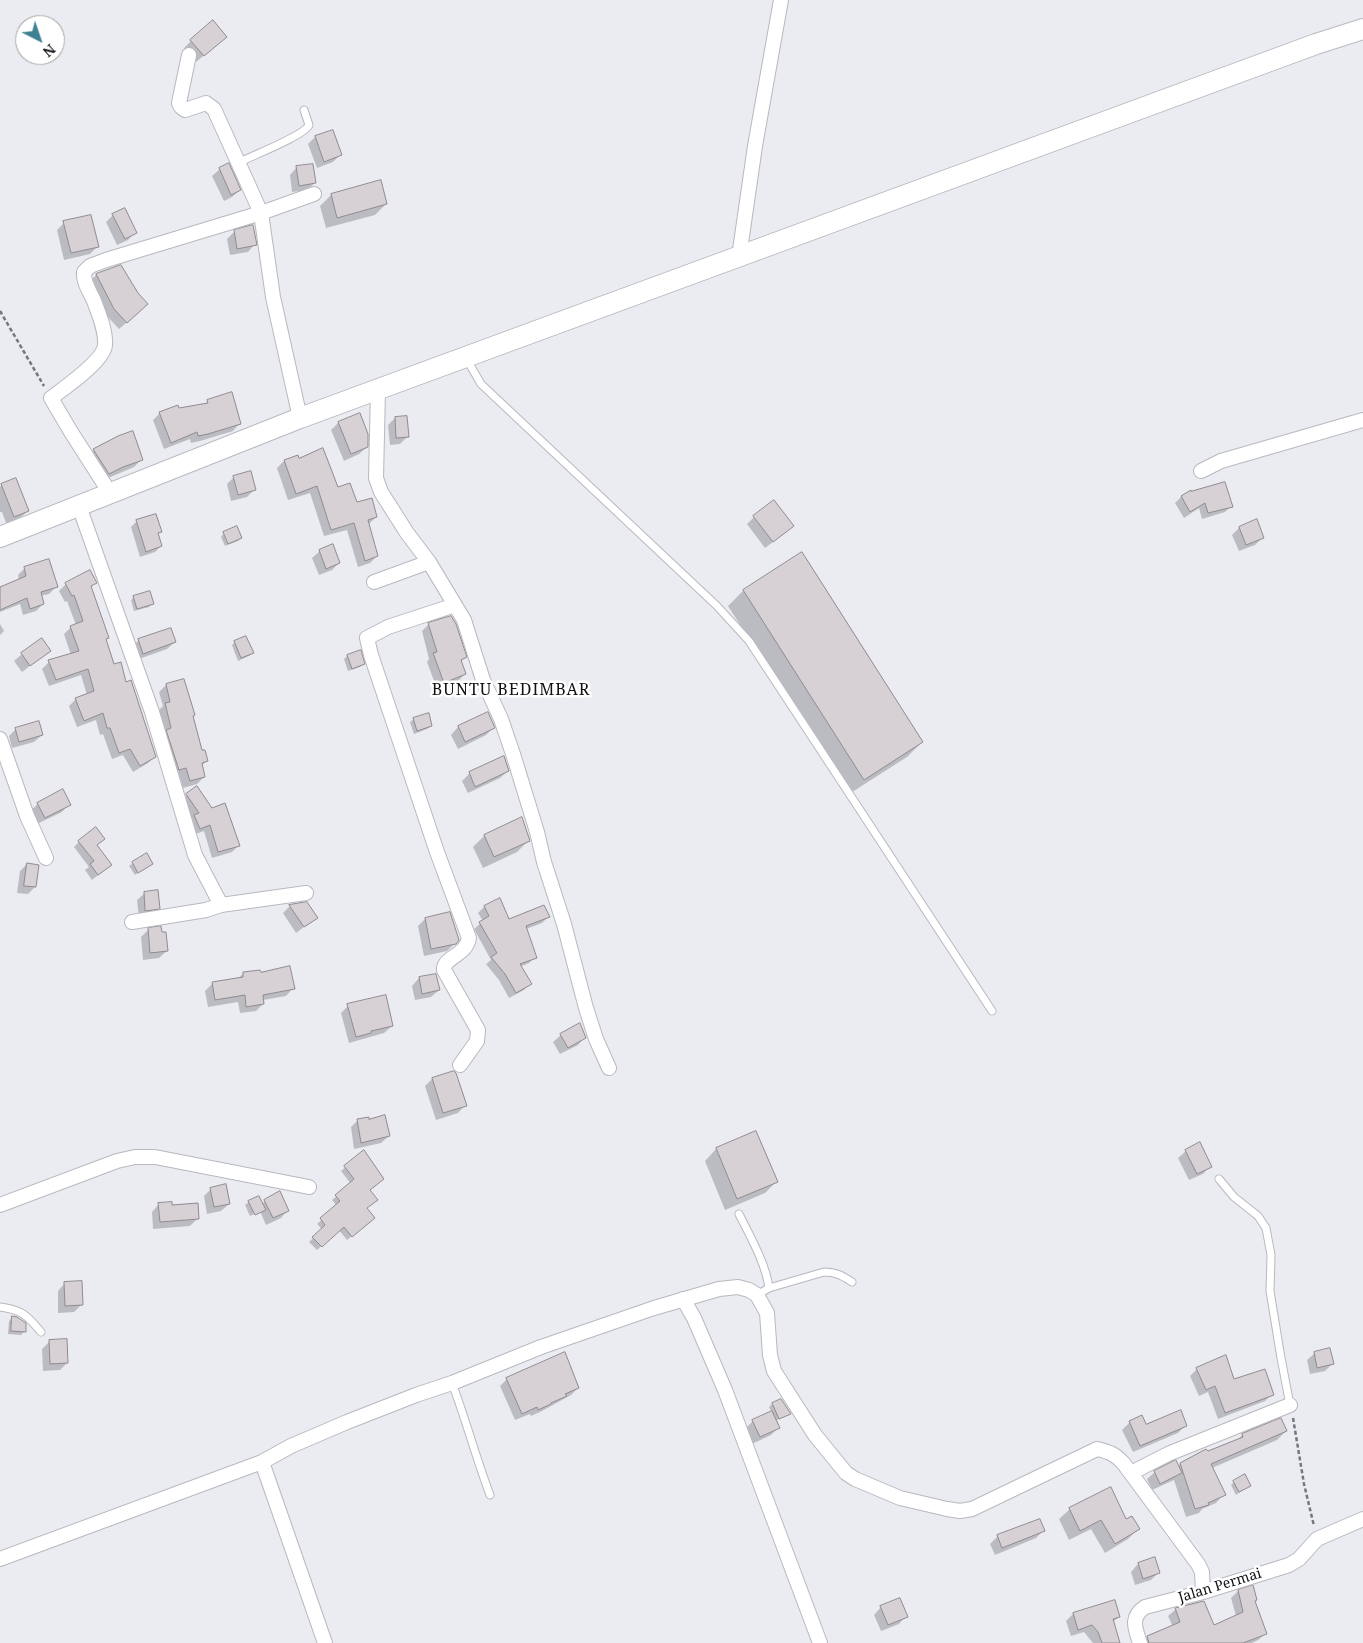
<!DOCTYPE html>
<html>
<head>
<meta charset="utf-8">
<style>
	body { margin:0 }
	#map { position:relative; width:1363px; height:1643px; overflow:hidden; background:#eaecf2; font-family:"Noto Serif",serif }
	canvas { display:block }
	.north { position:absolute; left:15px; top:15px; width:50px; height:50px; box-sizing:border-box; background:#fff; border:1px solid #a0a0a1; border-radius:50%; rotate:139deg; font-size:14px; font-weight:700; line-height:20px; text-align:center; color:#111114 }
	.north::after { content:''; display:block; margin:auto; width:18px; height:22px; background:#3e8192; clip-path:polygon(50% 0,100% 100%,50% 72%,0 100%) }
</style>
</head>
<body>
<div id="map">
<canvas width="1363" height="1643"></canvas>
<div class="north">N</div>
</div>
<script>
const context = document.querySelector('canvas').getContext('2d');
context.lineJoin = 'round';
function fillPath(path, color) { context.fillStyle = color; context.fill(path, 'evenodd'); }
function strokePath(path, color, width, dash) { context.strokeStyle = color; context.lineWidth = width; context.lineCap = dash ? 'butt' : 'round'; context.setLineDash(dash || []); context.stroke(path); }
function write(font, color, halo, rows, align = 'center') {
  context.font = font + ' "Noto Serif",serif'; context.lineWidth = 5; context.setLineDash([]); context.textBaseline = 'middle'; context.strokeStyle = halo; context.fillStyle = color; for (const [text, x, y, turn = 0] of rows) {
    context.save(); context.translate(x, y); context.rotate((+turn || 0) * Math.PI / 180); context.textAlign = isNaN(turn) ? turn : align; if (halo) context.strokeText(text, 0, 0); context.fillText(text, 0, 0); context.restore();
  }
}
const shadow = new Path2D(`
	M191,41L218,44L196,62L184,48Z
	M315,137L340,155L333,162L317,168L308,144Z
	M297,167L315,183L307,190L292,192L290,175Z
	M220,169L240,190L232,197L224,201L212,176Z
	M331,195L386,204L375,215L326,228L320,206Z
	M113,215L135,232L128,240L117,245L106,222Z
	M64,223L98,246L90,254L64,260L57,230Z
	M234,232L255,244L248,252L230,255L227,239Z
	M120,266L139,312L119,329L107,316L89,282L96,275Z
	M208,401L240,423L233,431L200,441L191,443L190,439L164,449L153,420L160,413L204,405Z
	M395,418L408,436L400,444L390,445L388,425Z
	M338,423L367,447L359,454L344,461L331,430Z
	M119,438L141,460L134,467L101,481L87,458L94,450Z
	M297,456L356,503L376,517L368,525L377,556L370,563L358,567L347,530L324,536L310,493L288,500L277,468L284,461Z
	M234,477L254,490L247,497L231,501L227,484Z
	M2,485L28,511L20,518L6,523L2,512H0V487Z
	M1181,497L1231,506L1225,512L1202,519L1199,508L1184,518L1175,503Z
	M754,517L785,533L765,548L747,524Z
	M137,521L160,532L157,535L161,546L155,552L140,557L131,527Z
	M1239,528L1262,538L1255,545L1239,551L1232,535Z
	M224,533L241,538L238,541L225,546L221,537Z
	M320,551L339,563L332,570L319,575L312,558Z
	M801,554L922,742L907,757L849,794L728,606L743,591Z
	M25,568L56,587L49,594L40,596L43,604L36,611L23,615L20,604L0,612V588L19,581L18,575Z
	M95,583L90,588L108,637L105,640L113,665L125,683L155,756L148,763L133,772L123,755L112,759L103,734L100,735L96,720L77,727L69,706L76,699L87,695L81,675L49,686L42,669L49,662L71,655L64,634L71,627L76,625L67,601L65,602L59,591L66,584Z
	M134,597L152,603L149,607L134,611L131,600Z
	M0,624L4,631L0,635Z
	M429,624L465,657L461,662L465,674L458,681L437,689L427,662L429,659L422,631Z
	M42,640L49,651L22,672L14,661L22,654Z
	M139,640L175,642L167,649L136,660L131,648Z
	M235,642L252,653L249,656L238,661L232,645Z
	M360,651L363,663L360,667L348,671L344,659L347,656Z
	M184,681L201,752L207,761L201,766L204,777L197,784L183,788L179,774L172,776L158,711L163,706L159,692L166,685Z
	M487,714L493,728L486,735L458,749L451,735L458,727Z
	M414,719L431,726L427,729L414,734L410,722Z
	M16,729L42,735L34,742L12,748L9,736Z
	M504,758L508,771L500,778L468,793L462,781L469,774Z
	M187,795L212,809L239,845L232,852L212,858L204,831L193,835L188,822L192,819L180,801Z
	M38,804H69L62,812L37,824L30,811Z
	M484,836L529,840L517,852L483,868L473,847Z
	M79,842L111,865L92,880L85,870L89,867L74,847Z
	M133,863L152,864L135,875L129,866Z
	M27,864L35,887L28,894L17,893L20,871Z
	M145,893L159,908L151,915L139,918L137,900Z
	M290,906L316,918L296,933L283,913Z
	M484,907L509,921L548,917L542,923L526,929L535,957L529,963L520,967L530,984L524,990L509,998L499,980L486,964L491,960L474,929L483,921L478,913Z
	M425,919L455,943L447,951L424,956L418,926Z
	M148,930L161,934L167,951L159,958L143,960L141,937Z
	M243,974L293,988L286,996L263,1000V1004L256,1011L240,1013L238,1002L208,1007L205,991L212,984L237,979Z
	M435,975L439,990L431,997L415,1000L412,986L419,978Z
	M348,1006L392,1026L384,1033L349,1043L341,1013Z
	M561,1035L585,1037L578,1045L560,1054L553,1042Z
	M432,1079L465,1105L458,1113L436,1120L425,1086Z
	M358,1120L389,1136L381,1143L354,1149L351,1127Z
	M756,1133L776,1182L765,1193L725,1210L705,1161L716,1149Z
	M1186,1151L1210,1166L1203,1174L1189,1180L1178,1158Z
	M363,1152L368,1191L366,1209L370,1222L347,1240L339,1230L317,1250L309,1242L322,1229L317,1224L337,1206L332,1200L351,1184L341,1171Z
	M211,1189L229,1204L221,1211L207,1214L204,1196Z
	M265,1201L288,1210L281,1218L266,1225L260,1211L250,1216L245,1205L249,1202L262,1204Z
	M159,1204L171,1207L198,1218L190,1226L153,1229L152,1212Z
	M65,1283L81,1305L74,1312L58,1313V1291Z
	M12,1318L25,1331L21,1335L8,1334L9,1321Z
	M49,1342L67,1363L60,1370L43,1371L42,1349Z
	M1315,1353L1332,1364L1325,1371L1310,1374L1307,1360Z
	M1197,1369L1234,1381L1272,1394L1265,1401L1218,1419L1208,1392L1199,1396L1190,1376Z
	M507,1379L578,1388L571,1395L542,1411L531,1416L530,1414L515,1420L500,1386Z
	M772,1404L789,1414L775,1421L778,1428L771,1435L752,1444L745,1429L753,1421L772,1413L769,1407Z
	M1142,1417L1146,1426H1185L1178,1433L1133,1452L1122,1430L1130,1422Z
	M1286,1431L1277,1440L1212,1468L1224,1494L1216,1503L1202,1509L1199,1513L1186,1517L1174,1480L1152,1490L1147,1479L1155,1472L1178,1467L1180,1464L1237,1441L1242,1435Z
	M1234,1482L1250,1485L1236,1495L1231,1485Z
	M1110,1489L1126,1521L1138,1529L1128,1539L1105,1553L1091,1529L1069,1540L1059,1519L1070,1509Z
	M1043,1531L1036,1538L995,1555L990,1544L998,1536Z
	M1154,1559L1158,1573L1151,1580L1135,1585L1131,1572L1138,1564Z
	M1252,1587L1254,1602L1265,1634L1258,1640L1252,1643H1141L1148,1637L1173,1627L1168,1616L1175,1610L1203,1602L1213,1626L1236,1616L1231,1598L1238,1591Z
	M881,1607L906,1616L899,1624L881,1631L874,1615Z
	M1073,1614L1119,1617L1113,1622L1119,1643H1093L1084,1632L1071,1636L1066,1621Z`);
const building = new Path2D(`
	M213,20L227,37L204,56L190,40Z
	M333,130L342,155L324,162L315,136Z
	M229,163L241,190L231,195L219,168Z
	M313,164L316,183L299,186L296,166Z
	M381,180L387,204L337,218L331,194Z
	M125,208L137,233L125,239L112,214Z
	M91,215L99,247L71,253L63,221Z
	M253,225L257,245L237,249L234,230Z
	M121,265L138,293L148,304L127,323L114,309L96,274Z
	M232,392L241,424L208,434L198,436L197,432L171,443L159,412L178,405L179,408L208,403L207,400Z
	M360,413L368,434V447L351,454L338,422Z
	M407,416L409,437L396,438L395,417Z
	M133,431L143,460L123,467L109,474L93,449L118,436Z
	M323,448L338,487L350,483L357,502L372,498L377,517L368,520L378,556L365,561L354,523L331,530L317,486L296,494L284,460L298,455L299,458Z
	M251,471L256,490L238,495L233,476Z
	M16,478L29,511L14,517L1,484Z
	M1225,482L1233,507L1208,513L1205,503L1190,512L1181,496L1191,490V491Z
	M774,500L794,526L773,542L753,516Z
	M156,514L162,532L158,533L162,546L146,552L136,520Z
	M1257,519L1264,538L1246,545L1239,527Z
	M237,526L242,538L228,544L223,532Z
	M333,544L340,563L326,569L319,550Z
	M802,552L923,742L864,780L743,590Z
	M49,559L58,587L41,592L44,604L30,609L27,598L0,610V587L26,576L24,567Z
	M90,570L97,583L91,586L109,638L106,639L114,664L121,662L126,682L131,680L156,757L140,766L130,749L119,753L110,728H107L103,713L84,721L75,698L94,691L88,669L56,680L48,660L79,651L70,626L83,621L74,595L72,596L65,583Z
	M150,591L154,604L137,609L133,596Z
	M451,616L456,624L467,657L461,660L466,674L444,683L433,653L437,652L428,623Z
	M171,628L176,642L143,654L138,639Z
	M246,636L254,653L241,658L234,641Z
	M42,638L51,651L30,666L21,653Z
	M361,650L365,664L352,669L347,655Z
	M184,679L195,715L193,716L202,750H205L208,761L202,763L205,777L190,781L186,768L179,770L166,730L171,728L165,703L170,702L166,684Z
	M488,712L495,728L465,742L458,726Z
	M429,713L432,726L417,731L413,718Z
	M39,721L43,735L19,742L15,728Z
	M504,756L509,771L475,787L469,772Z
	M197,786L212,808L225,803L240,846L218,852L210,825L200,829L194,815L199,813L186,794Z
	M63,789L71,805L45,818L37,803Z
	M522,817L530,841L494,857L484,835Z
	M96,827L105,839L97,845L112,865L98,875L90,864L94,861L78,841Z
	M147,853L153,864L138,873L132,862Z
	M27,863L39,865L36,887L24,886Z
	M158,890L160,909L145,911L144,892Z
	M500,898L509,919L544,905L550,917L526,926L537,958L520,964L532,984L516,993L505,974L491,957L497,953L479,922L489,916L484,906Z
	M307,902L318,918L304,927L289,905Z
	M450,912L459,940L456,944L431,949L425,918Z
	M161,926L162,932H166L168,951L150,953L148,928Z
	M290,966L295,989L263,995L264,1004L246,1007L245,995L215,1000L212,982L243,977V972L260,970L261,972Z
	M436,974L440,990L422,994L419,977Z
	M386,995L393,1026L371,1031V1033L356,1037L347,1004Z
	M580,1023L586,1038L568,1048L560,1034Z
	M454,1071L456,1073L467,1106L443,1113L432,1078Z
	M385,1115L390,1136L361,1143L357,1119L369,1117V1119Z
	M756,1131L778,1182L737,1199L716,1148Z
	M1200,1142L1212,1167L1197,1174L1185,1150Z
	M364,1150L384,1179L370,1190L378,1200L367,1208L375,1218L352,1237L344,1227L322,1247L312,1237L325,1225L320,1218L340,1201L335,1195L354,1179L344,1166Z
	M226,1184L230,1204L214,1207L210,1188Z
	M280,1191L289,1211L273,1218L264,1200Z
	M259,1196L266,1210L255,1215L248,1201Z
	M172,1202V1205L198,1203L199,1219L160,1222L158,1203Z
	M82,1281L83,1305L65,1306L64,1282Z
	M12,1316L17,1317L26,1323V1332L11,1331Z
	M67,1339L68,1363L50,1364L49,1340Z
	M1330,1348L1334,1364L1317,1368L1314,1352Z
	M565,1352L579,1388L565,1394L567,1396L551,1403V1404L538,1410L537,1407L522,1414L506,1378Z
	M1226,1355L1234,1379L1265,1369L1274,1395L1225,1413L1215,1386L1206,1390L1196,1368Z
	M781,1399L791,1414L779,1419L772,1403Z
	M1181,1410L1187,1426L1140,1446L1129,1421L1142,1415L1146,1424Z
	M772,1411L780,1428L760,1437L752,1420Z
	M1281,1418L1287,1431L1211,1464L1226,1495L1208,1503L1209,1505L1195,1509L1180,1463L1206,1449L1208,1451L1243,1437L1242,1434Z
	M1176,1460L1182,1473L1160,1484L1154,1471Z
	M1245,1474L1251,1486L1239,1492L1233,1481Z
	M1111,1487L1126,1519L1132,1516L1140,1529L1115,1544L1101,1520L1080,1531L1069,1508Z
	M1040,1519L1045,1531L1002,1548L997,1535Z
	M1155,1557L1160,1573L1143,1579L1138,1563Z
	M1253,1585L1257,1600L1255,1601L1267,1634L1243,1643H1149L1147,1636L1180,1622L1175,1608L1204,1601L1214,1625L1243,1612L1238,1590Z
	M900,1598L908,1617L888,1625L880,1606Z
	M1115,1600L1120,1617L1113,1619L1120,1643H1102L1098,1632L1092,1625L1078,1630L1073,1613Z`);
const path = new Path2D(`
	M0,311L44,386
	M1293,1418L1304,1484L1314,1526`);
const lane = new Path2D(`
	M238,163C251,156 304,136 309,125L304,110
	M466,358L481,384L717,606L749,641L992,1011
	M1219,1179L1234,1197L1258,1216L1266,1228L1271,1255L1270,1291L1281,1358L1290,1405
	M739,1214C750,1236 766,1264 769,1288
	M757,1295L769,1288L824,1272C836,1272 843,1276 852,1282
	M0,1307C22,1310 27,1315 41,1332
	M452,1383C466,1420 476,1458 490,1495`);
const street = new Path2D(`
	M189,55L179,103L181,107L185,110L206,103L214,109L261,213L273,297L300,418
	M739,257L755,146L781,0
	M378,390L376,478L381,492L407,533L429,562L464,620L483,680L501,719L513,754L537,832L544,862L564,924L586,1008L596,1039L609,1068
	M1201,471L1221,461L1363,420
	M110,493L71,432L51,398C64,388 104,361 105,345C106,331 99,314 94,301C90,292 83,282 84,272L90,266L106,260L261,213L314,194
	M79,506L152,712L195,855L221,905L306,893
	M374,582L429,562
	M455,605L388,627L367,638L371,655L437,852L469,938C466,956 443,957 444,970L478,1030L477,1041L460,1065
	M0,739L27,816L46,858
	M132,922L206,910L221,905
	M0,1205L117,1161L135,1157H155L309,1187
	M683,1299L694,1318L725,1390L820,1643
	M262,1462L325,1643
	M1131,1473L1168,1454L1290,1405
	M0,1559L262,1462L291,1446L347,1422L416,1395L452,1383L541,1347L654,1308L719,1289L738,1287L749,1290L757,1295L767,1313L770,1355L774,1371L815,1435L846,1473L855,1479L900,1498L947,1509L960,1511L972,1509L1097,1449C1110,1452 1115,1454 1124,1464L1198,1564L1202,1572L1203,1592
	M1140,1643C1135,1628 1130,1617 1145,1607L1203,1592L1289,1565L1299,1559L1317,1539L1363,1519`);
const secondary = new Path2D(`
	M0,537L300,418L1316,44L1363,29`);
const streetNames = [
	["Jalan Permai",1220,1586,-17]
];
const quarterNames = [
	["BUNTU BEDIMBAR",511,690]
];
fillPath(shadow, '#0003');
fillPath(building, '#d7d1d5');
strokePath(building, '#908a8e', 1);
strokePath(lane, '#b7b9bf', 9);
strokePath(street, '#b7b9bf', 16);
strokePath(secondary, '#b7b9bf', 22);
strokePath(path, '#76777b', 2.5, [4, 2.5]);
strokePath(lane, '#fff', 7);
strokePath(street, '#fff', 14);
strokePath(secondary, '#fff', 20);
write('14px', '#111114', '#fff', streetNames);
context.letterSpacing = '1px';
write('16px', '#111114', '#fff', quarterNames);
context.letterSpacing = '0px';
</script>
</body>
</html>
